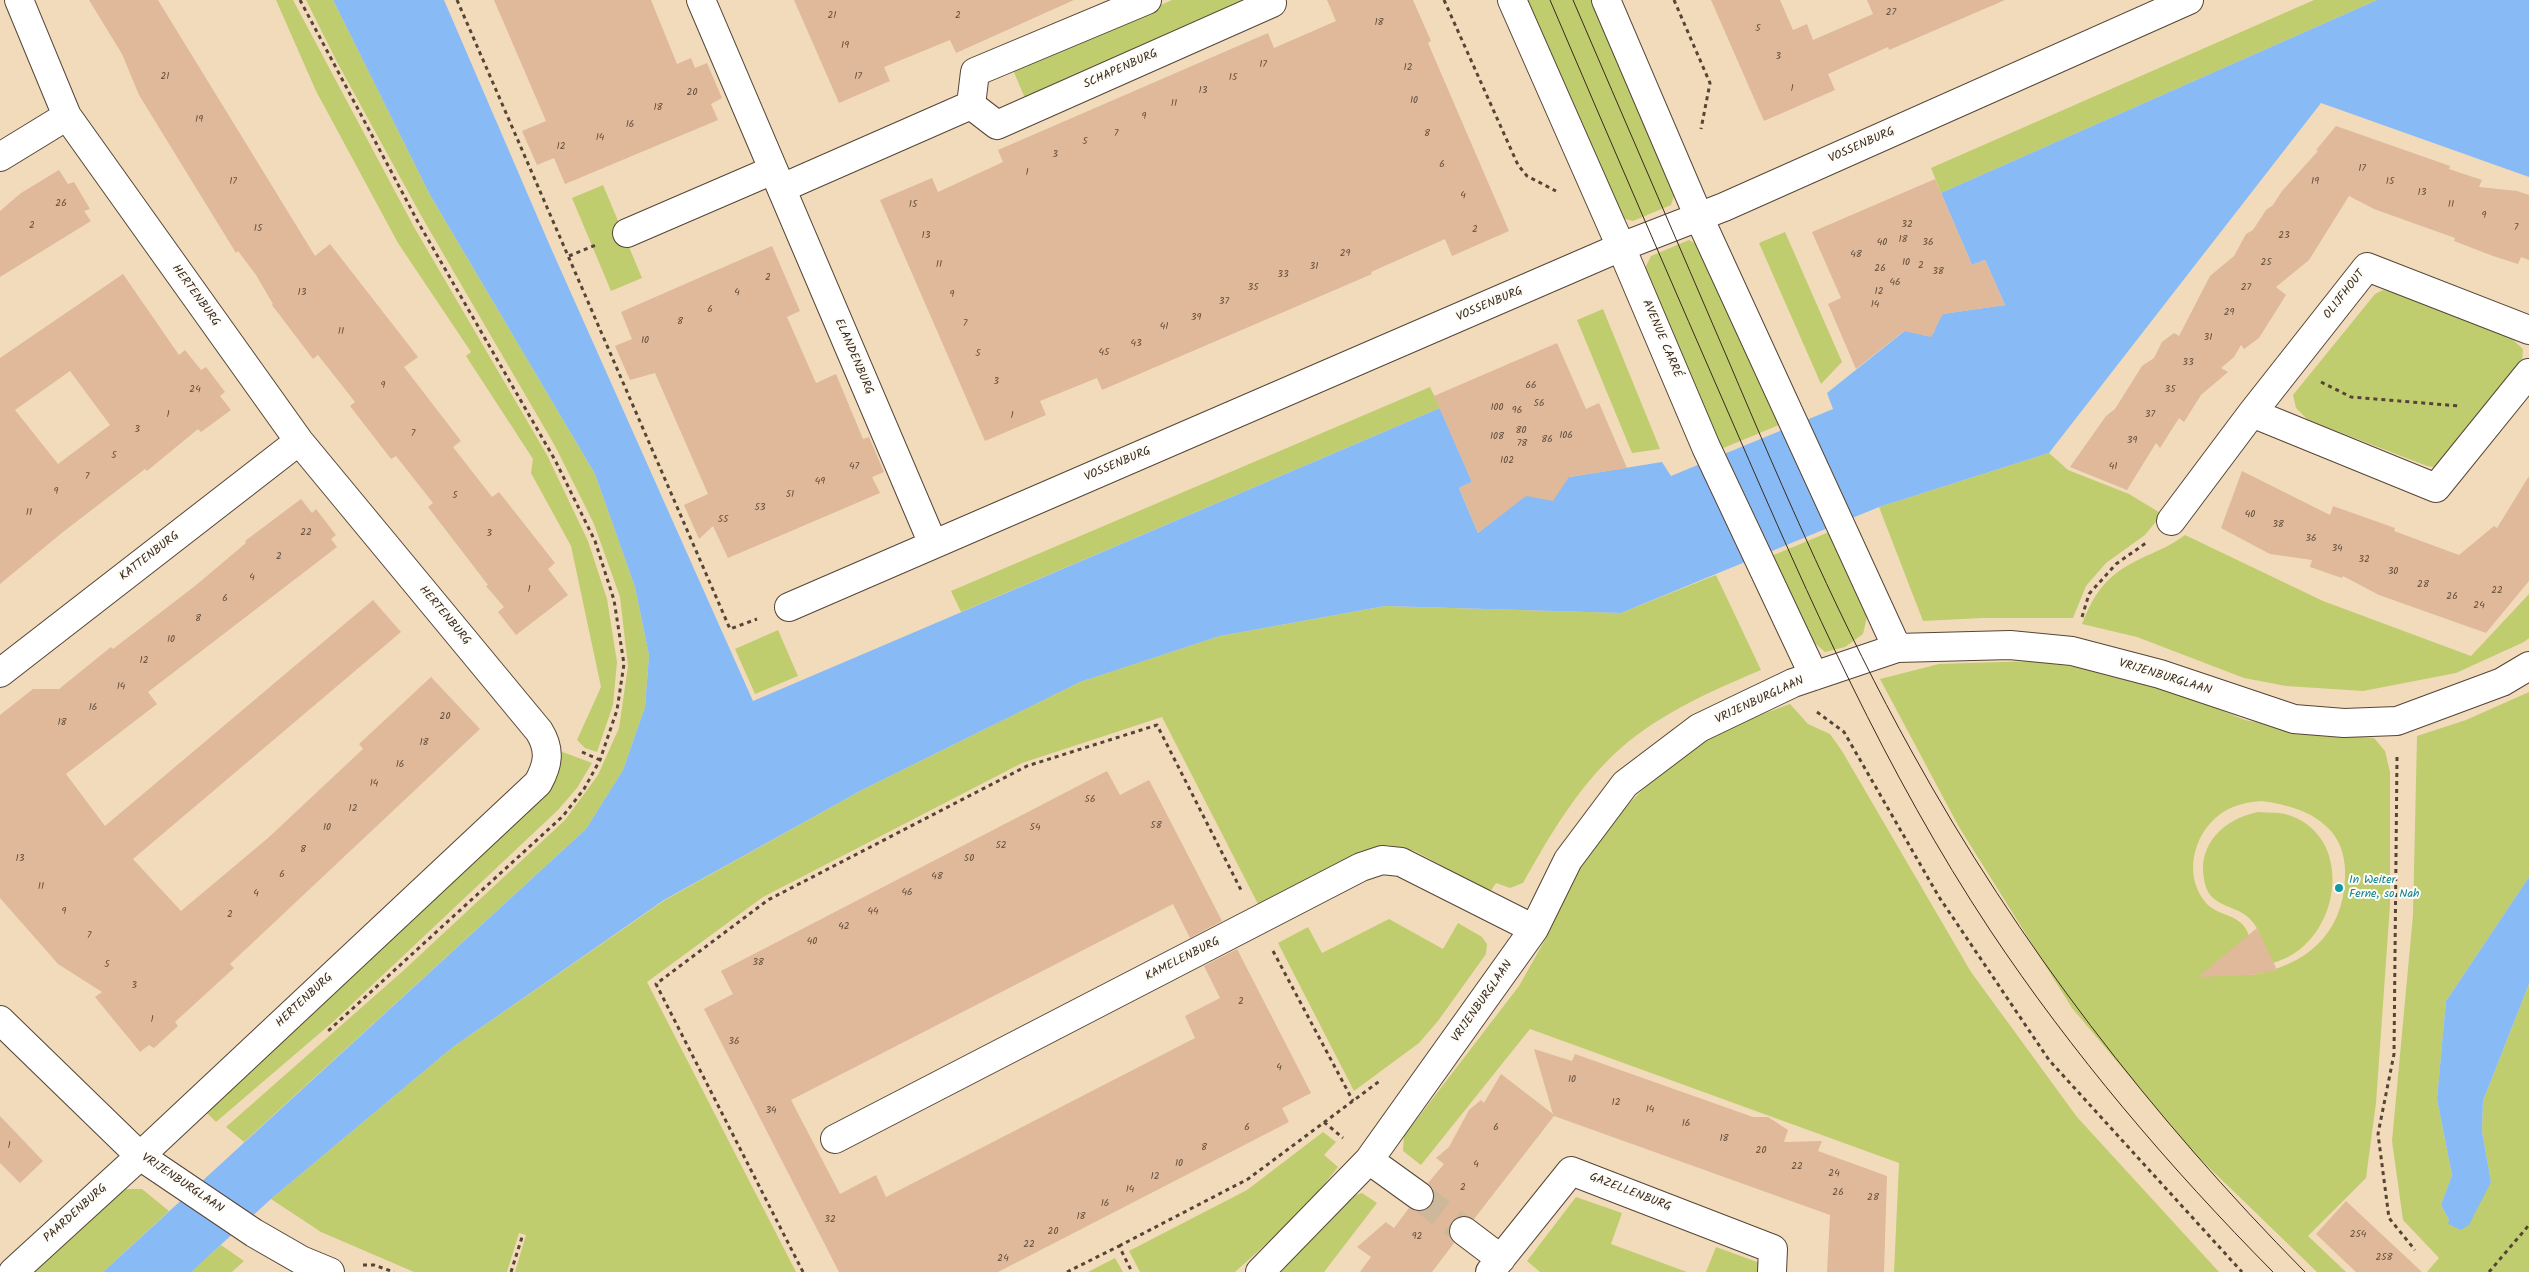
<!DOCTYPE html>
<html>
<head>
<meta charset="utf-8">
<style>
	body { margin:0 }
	canvas { display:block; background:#f1dbbb }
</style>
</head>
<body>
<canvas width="2529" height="1272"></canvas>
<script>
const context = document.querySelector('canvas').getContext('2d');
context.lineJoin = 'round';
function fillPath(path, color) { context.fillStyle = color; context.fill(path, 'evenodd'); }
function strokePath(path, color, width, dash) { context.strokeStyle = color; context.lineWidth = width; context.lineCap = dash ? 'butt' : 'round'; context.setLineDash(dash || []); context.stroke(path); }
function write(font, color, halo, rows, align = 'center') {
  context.font = font + ' Kalam,sans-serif'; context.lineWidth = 4; context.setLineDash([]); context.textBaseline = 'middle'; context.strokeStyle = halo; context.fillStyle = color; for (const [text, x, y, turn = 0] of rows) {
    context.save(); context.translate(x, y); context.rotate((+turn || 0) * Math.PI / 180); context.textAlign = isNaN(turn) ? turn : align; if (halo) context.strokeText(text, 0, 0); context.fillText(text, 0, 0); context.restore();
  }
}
const green = new Path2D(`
	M276,0H293L414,227L547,455L588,541L607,599L617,662L613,705L597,752L585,748L577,740L601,687L571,546L531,473L533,459L466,356L471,352L398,243L316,91Z
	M306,0H333L430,195L595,474L635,587L649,655L645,707L623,770L586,829L244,1142L226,1127L404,970L565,820L598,775L619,728L628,666L620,597L594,524L555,446L423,219L337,62Z
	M1172,0H1254L1027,103L1013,70Z
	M1526,0H1593L1675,193L1671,205L1633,221L1622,218Z
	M2314,0H2377L1941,193L1931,168Z
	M603,185L642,278L611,291L572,198Z
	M1785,232L1842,362L1821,384L1759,243Z
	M1689,240L1702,247L1779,425L1721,449L1644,270L1651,256Z
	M2383,290L2395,292L2512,339L2523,349L2522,363L2439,468L2427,466L2308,420L2296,408L2293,395L2375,294Z
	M1603,309L1660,449L1632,453L1577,320Z
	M1430,387L1440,408L961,612L951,591Z
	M2049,453L2068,470L2129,494L2162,514L2145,535L2106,563L2086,586L2073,618H1983L1923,621L1879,507Z
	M1829,532L1868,612L1863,634L1845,647L1825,652L1808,637L1769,557Z
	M2185,535L2323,601L2471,656L2529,594V638L2524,642L2456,673L2363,691L2286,686L2244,678L2137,637L2082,624C2095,591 2107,575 2140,559C2156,551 2171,546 2185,535Z
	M1716,575L1761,670C1713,690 1661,713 1621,748C1579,785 1550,835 1523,883L1510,888L1496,883L1490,892L1415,851L1387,845L1361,851L1258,904L1162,717L1022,763L763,897L647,982L796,1272H515L526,1235L519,1233L507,1272H414L321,1232L271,1199L453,1047L665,900L862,790L1080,682L1220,636L1385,606L1621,613Z
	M778,630L798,676L755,694L735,649Z
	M2034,661L2110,672L2174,691L2245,720L2305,732L2374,738L2385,751L2390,772V905L2376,1103L2366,1178L2308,1236L2346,1272H2317L2194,1153L2072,1008L1959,827L1880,679L1939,664ZM2262,801C2288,805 2313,811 2331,831C2342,844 2346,861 2345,878C2343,935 2305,966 2251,975C2250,962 2253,944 2248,933C2241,914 2217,916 2206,903C2183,876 2193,835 2219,815C2232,805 2247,802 2262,801Z
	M2529,692V877L2446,1001L2437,1099L2452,1175L2441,1205L2449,1220L2491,1182L2482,1131L2483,1101L2529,984V1272H2427L2439,1258L2403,1220L2392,1141L2413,915L2417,736L2466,720Z
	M1790,704L1808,724L1830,734L1842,751L1971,972L2077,1117L2219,1272H1894L1899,1163L1530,1029L1421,1165L1403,1151L1404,1136L1519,986L1546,938L1578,869L1610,823L1657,775L1715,732Z
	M560,751L592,763L577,788L558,810L334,1021L216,1122L204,1110Z
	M2258,812C2267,813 2277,812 2285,814C2348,831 2344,916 2299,950C2282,963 2260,967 2239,972L2259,932C2246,905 2227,912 2211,896C2205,889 2204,880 2203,871C2202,838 2229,818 2258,812Z
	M1389,919L1443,949L1458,923L1482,937L1487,944L1486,954L1438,1021L1419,1043L1354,1091L1278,943L1308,927L1322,953Z
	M1323,1132L1336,1142L1324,1155L1338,1167L1303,1211L1235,1272H1140L1129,1251L1247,1190Z
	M119,1189H142L169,1211L103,1272H30Z
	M1362,1193L1377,1203L1324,1272H1275L1345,1199Z
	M1576,1197L1622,1213L1611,1244L1687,1272H1540L1527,1261Z
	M221,1245L244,1261L232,1272H190Z
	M1716,1247L1760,1263L1759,1272H1706Z
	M1115,1258L1123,1272H1088Z`);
const water = new Path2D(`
	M333,0H444L550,246L753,701L1440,408L1472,482L1459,488L1478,533L1534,489L1557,479L1662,462L1671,476L1833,409L1827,393L1912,325C1919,332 1922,338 1932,335L1935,330V315L2005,305L1985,260L1972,265L1941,193L2377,0H2529V177L2321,103L2049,453L1879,507L1621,613L1385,606L1220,636L1080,682L862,790L664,900L453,1047L271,1199L191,1272H103L586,829L623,770L645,707L649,655L635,587L595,474L430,195Z
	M2529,877V984L2483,1101L2482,1131L2491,1182L2469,1225L2461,1230L2448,1224L2449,1220L2441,1205L2452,1175L2437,1099L2446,1001Z`);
const building = new Path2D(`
	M89,0H158L315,256L330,244L418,357L404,367L461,441L453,447L492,497L499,492L555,563L548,569L568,595L516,635L498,612L504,607L486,586L488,585L428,507L433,503L396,456L391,459L350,406L355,402L318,355L313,359L272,305L273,304L256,275L238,251L236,253L139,95L122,54Z
	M494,0H651L677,64L691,58L695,68L707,63L722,98L711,104L718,120L565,184L554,158L537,165L522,131L546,121Z
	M794,0H1074L956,53L950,40L884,67L890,81L839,103Z
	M1327,0H1413L1431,41L1428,43L1509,231L1452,256L1445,239L1371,272L1372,274L1102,390L1097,378L1040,401L1046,415L985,441L880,200L932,178L938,192L1003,162L998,150L1268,33L1274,48L1336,21Z
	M1711,0H1780L1793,30L1807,24L1813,40L1873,14L1867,0H2005L1889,50L1888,47L1828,74L1835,90L1764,121Z
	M2336,126L2450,166L2449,169L2482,180L2479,187L2517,191L2529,195V260L2521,257L2518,264L2493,256L2454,241L2455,238L2374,209L2349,196L2309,260L2276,287L2286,295L2259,338L2244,349L2241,345L2234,357L2221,368L2228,372L2201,395L2184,422L2179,418L2160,448L2156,443L2127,490L2070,467L2106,416L2115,409L2142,366L2154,358L2162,342L2174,333L2179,336L2210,276L2234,256L2246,234L2253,230L2266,210L2273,205L2282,191L2318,151L2316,150Z
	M59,170L68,184L74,182L90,209L84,211L91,221L0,277V211L21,193Z
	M1935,179L1972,265L1985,260L2005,305L1943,314L1931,337L1904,331L1856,369L1828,304L1841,298L1812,232Z
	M772,246L800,311L787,317L816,383L836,374L863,439L869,437L884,472L872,477L880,493L728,558L713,526L699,539L684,505L708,494L655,373L630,380L615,346L632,339L621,312Z
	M123,274L179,355L185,350L201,370L206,367L225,392L220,396L231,410L201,432L198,429L147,471L145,469L63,532L0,584V358ZM70,371L110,425L58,464L15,410Z
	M1557,343L1586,409L1599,403L1627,468L1569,477L1553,501L1526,496L1478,533L1459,488L1472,482L1434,396Z
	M2242,471L2330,515L2333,506L2395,528L2394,531L2459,555L2494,526L2497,528L2529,476V581L2486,633L2379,595L2343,576L2342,578L2310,567L2312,560L2270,554L2221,528Z
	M301,499L312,513L316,509L336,535L331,539L337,547L148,692L157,704L66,774L105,826L373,600L401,632L133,859L181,911L268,838L363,749L359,744L431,677L480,729L230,964L234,968L175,1022L178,1026L154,1048L149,1045L140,1052L95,997L102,992L58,964L0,898V715L33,689H59L111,647L113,649L195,586L246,543L245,541Z
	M1107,771L1120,795L1149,780L1222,921L1190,938L1173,904L791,1100L840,1194L876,1175L886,1197L1195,1038L1185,1016L1220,998L1204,966L1237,949L1311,1093L1282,1108L1289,1122L998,1272H839L704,1009L733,994L721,971Z
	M2257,928L2277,970L2251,975L2198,977Z
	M1534,1049L1572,1061L1575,1054L1753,1117H1768L1788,1130L1784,1142L1822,1141L1818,1151L1887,1176L1884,1272H1827L1830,1215L1554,1116L1474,1219L1465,1216L1458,1217L1452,1221L1448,1230L1450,1238L1454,1243L1432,1272H1360L1371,1257L1357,1247L1386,1222L1394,1228L1409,1208L1418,1212L1425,1210L1431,1205L1435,1197L1433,1189L1428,1183L1444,1164L1436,1158L1449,1147L1469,1110L1481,1100L1484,1103L1501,1074L1553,1114Z
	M0,1116L43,1161L20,1183L0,1163Z
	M2346,1201L2422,1272H2356L2316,1234Z`);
const minorTunnel = new Path2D(`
	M1419,1196L1464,1231`);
const path = new Path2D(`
	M300,0L418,222L555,460L595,541L614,600L624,664L617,710L600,760L584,789L563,816L327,1032
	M457,0L730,629L757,619
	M1444,0L1518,165L1527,176L1556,191
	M1674,0L1710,83L1701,129
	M569,256L596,245
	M2321,382L2351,397L2459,406
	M2082,617L2089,594L2116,564L2146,543
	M1817,712L1844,732L1939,897L2049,1060L2242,1272
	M582,752L600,760
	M2397,757L2394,1054L2378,1134L2389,1218L2415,1250
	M1273,951L1353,1101
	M1324,1122L1343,1138
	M1119,1246L1248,1179L1381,1080
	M363,1265H374L394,1272
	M511,1272L523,1234
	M803,1272L656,984L768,900L1027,766L1157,725L1241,890
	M1067,1272L1119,1246L1132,1272
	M2489,1272L2529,1225`);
const minor = new Path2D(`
	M701,0L933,544
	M1147,0L975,72L971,105L997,125L1272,3L1271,0
	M1512,0L1621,247L1706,447L1814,676
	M1606,0L1698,215L1897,648
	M0,157L67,116
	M782,188L971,105
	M627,233L773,170
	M2529,330L2367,267L2252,413L2436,488L2529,373
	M2171,521L2252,413
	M789,607L1621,247L1724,207L2189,0
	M0,673L299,441
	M0,1020L140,1156L254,1233L301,1260L330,1272
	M835,1139L1361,867L1382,860L1401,862L1534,929
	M1369,1160L1419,1196
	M1464,1231L1501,1259
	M13,1272L140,1156L538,783C548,765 551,750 539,731L299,441L67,116L19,0
	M1260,1272L1369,1160L1534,929L1568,860L1625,784L1699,728L1793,683L1897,648L2010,645L2072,651L2160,674L2294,719L2344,723L2397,721L2502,682L2529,666
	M1490,1272L1571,1171L1773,1249L1772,1272`);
const tram = new Path2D(`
	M1550,0C1611,143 1673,286 1735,428C1810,601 1886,773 1990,930C2072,1053 2169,1167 2273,1272
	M1573,0C1625,121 1677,241 1729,362C1785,494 1842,626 1912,752C2018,944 2151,1116 2305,1272`);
const markers = [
	[2339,888,5,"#0f9aa8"]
];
const numberNames = [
	["27",1891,13],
	["21",832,16],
	["2",958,16],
	["18",1379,23],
	["5",1758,29],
	["19",845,46],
	["3",1778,57],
	["17",1263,65],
	["12",1408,68],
	["21",165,77],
	["17",858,77],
	["15",1233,78],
	["1",1792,89],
	["13",1203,91],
	["20",692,93],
	["10",1414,101],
	["11",1174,104],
	["18",658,108],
	["9",1144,117],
	["19",199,120],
	["16",630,125],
	["7",1116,134],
	["8",1427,134],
	["14",600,138],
	["5",1085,142],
	["12",561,147],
	["3",1055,155],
	["6",1442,165],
	["17",2362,169],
	["1",1027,173],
	["17",233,182],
	["19",2315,182],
	["15",2390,182],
	["13",2422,193],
	["4",1463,196],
	["26",61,204],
	["15",913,205],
	["11",2451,205],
	["9",2484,216],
	["32",1907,225],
	["2",32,226],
	["7",2516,228],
	["15",258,229],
	["2",1475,230],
	["13",926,236],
	["23",2284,236],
	["18",1903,240],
	["40",1882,243],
	["36",1928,243],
	["29",1345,254],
	["48",1856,255],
	["10",1906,263],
	["25",2266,263],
	["11",939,265],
	["2",1921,266],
	["31",1314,267],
	["26",1880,269],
	["38",1938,272],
	["33",1283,275],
	["2",768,278],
	["46",1895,283],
	["35",1253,288],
	["27",2246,288],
	["12",1879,292],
	["13",302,293],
	["4",737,293],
	["9",952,295],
	["37",1224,302],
	["14",1875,305],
	["6",710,310],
	["29",2229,313],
	["39",1196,318],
	["8",680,322],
	["7",965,324],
	["41",1164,327],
	["11",341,332],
	["31",2208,338],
	["10",645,341],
	["43",1136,344],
	["45",1104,353],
	["5",978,354],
	["33",2188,363],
	["3",996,382],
	["9",383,386],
	["66",1531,386],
	["24",195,390],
	["35",2170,390],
	["56",1539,404],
	["100",1497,408],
	["96",1517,411],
	["1",168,415],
	["37",2150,415],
	["1",1012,416],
	["3",137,430],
	["80",1521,431],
	["7",413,434],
	["106",1566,436],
	["108",1497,437],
	["86",1547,440],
	["39",2132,441],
	["78",1522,444],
	["5",114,456],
	["102",1507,461],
	["47",854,467],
	["41",2113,467],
	["7",87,477],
	["49",820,482],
	["9",56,492],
	["51",790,495],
	["5",455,496],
	["53",760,508],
	["11",29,513],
	["40",2250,515],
	["55",723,520],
	["38",2278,525],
	["22",306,533],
	["3",489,534],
	["36",2311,539],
	["34",2337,549],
	["2",279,557],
	["32",2364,560],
	["30",2393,572],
	["4",252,578],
	["28",2423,585],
	["1",529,590],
	["22",2497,591],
	["26",2452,597],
	["6",225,599],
	["24",2479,606],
	["8",198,619],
	["10",171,640],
	["12",144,661],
	["14",121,687],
	["16",93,708],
	["20",445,717],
	["18",62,723],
	["18",424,743],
	["16",400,765],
	["14",374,784],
	["56",1090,800],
	["12",353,809],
	["58",1156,826],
	["10",327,828],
	["54",1035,828],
	["52",1001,846],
	["8",303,850],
	["13",20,859],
	["50",969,859],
	["6",282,875],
	["48",937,877],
	["11",41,887],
	["46",907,893],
	["4",256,894],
	["9",64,912],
	["44",873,912],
	["2",230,915],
	["42",844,927],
	["7",89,936],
	["40",812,942],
	["38",758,963],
	["5",107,965],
	["3",134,986],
	["2",1241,1002],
	["1",152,1020],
	["36",734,1042],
	["4",1279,1068],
	["10",1572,1080],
	["12",1616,1103],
	["14",1650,1110],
	["34",771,1111],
	["16",1686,1124],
	["6",1247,1128],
	["6",1496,1128],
	["18",1724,1139],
	["1",9,1146],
	["8",1204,1148],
	["20",1761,1151],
	["10",1179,1164],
	["4",1476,1165],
	["22",1797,1167],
	["24",1834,1174],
	["12",1155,1177],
	["2",1463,1188],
	["14",1130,1190],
	["26",1838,1193],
	["28",1873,1198],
	["16",1105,1204],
	["18",1081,1217],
	["32",830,1220],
	["20",1053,1232],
	["254",2358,1235],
	["92",1417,1237],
	["22",1029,1245],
	["258",2384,1258],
	["24",1003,1259]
];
const streetNames = [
	["SCHAPENBURG",1121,70,-24],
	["VOSSENBURG",1862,146,-24],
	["OLIJFHOUT",2345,295,-52],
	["HERTENBURG",195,296,54],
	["VOSSENBURG",1490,305,-23],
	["AVENUE CARRÉ",1661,339,67],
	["ELANDENBURG",853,357,67],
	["VOSSENBURG",1118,465,-23],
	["KATTENBURG",150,557,-38],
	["HERTENBURG",444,616,50],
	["VRIJENBURGLAAN",2165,678,17],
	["VRIJENBURGLAAN",1760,701,-25],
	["KAMELENBURG",1183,960,-27],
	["HERTENBURG",305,1001,-43],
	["VRIJENBURGLAAN",1483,1002,-55],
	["VRIJENBURGLAAN",182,1184,34],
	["GAZELLENBURG",1630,1193,21],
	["PAARDENBURG",76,1214,-42]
];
const cultureNames = [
	["In Weiter",2349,881],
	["Ferne, so Nah",2349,895]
];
fillPath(green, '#c0cd6e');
fillPath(water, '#88bbf6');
fillPath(building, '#dfb999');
strokePath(minorTunnel, '#cdb89c', 28, [28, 14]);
strokePath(minor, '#564536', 30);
strokePath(path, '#564536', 3, [4, 4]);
strokePath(minor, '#fff', 28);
strokePath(tram, '#3b2a1e', 1);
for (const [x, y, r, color] of markers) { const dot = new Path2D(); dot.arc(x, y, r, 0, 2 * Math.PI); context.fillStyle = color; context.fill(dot); strokePath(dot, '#fdfcf7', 2); }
write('10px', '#644e3d', null, numberNames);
write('12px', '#3b2a1e', '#fdfcf7', streetNames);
write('12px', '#0d838f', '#fdfcf7', cultureNames, 'left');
</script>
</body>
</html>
